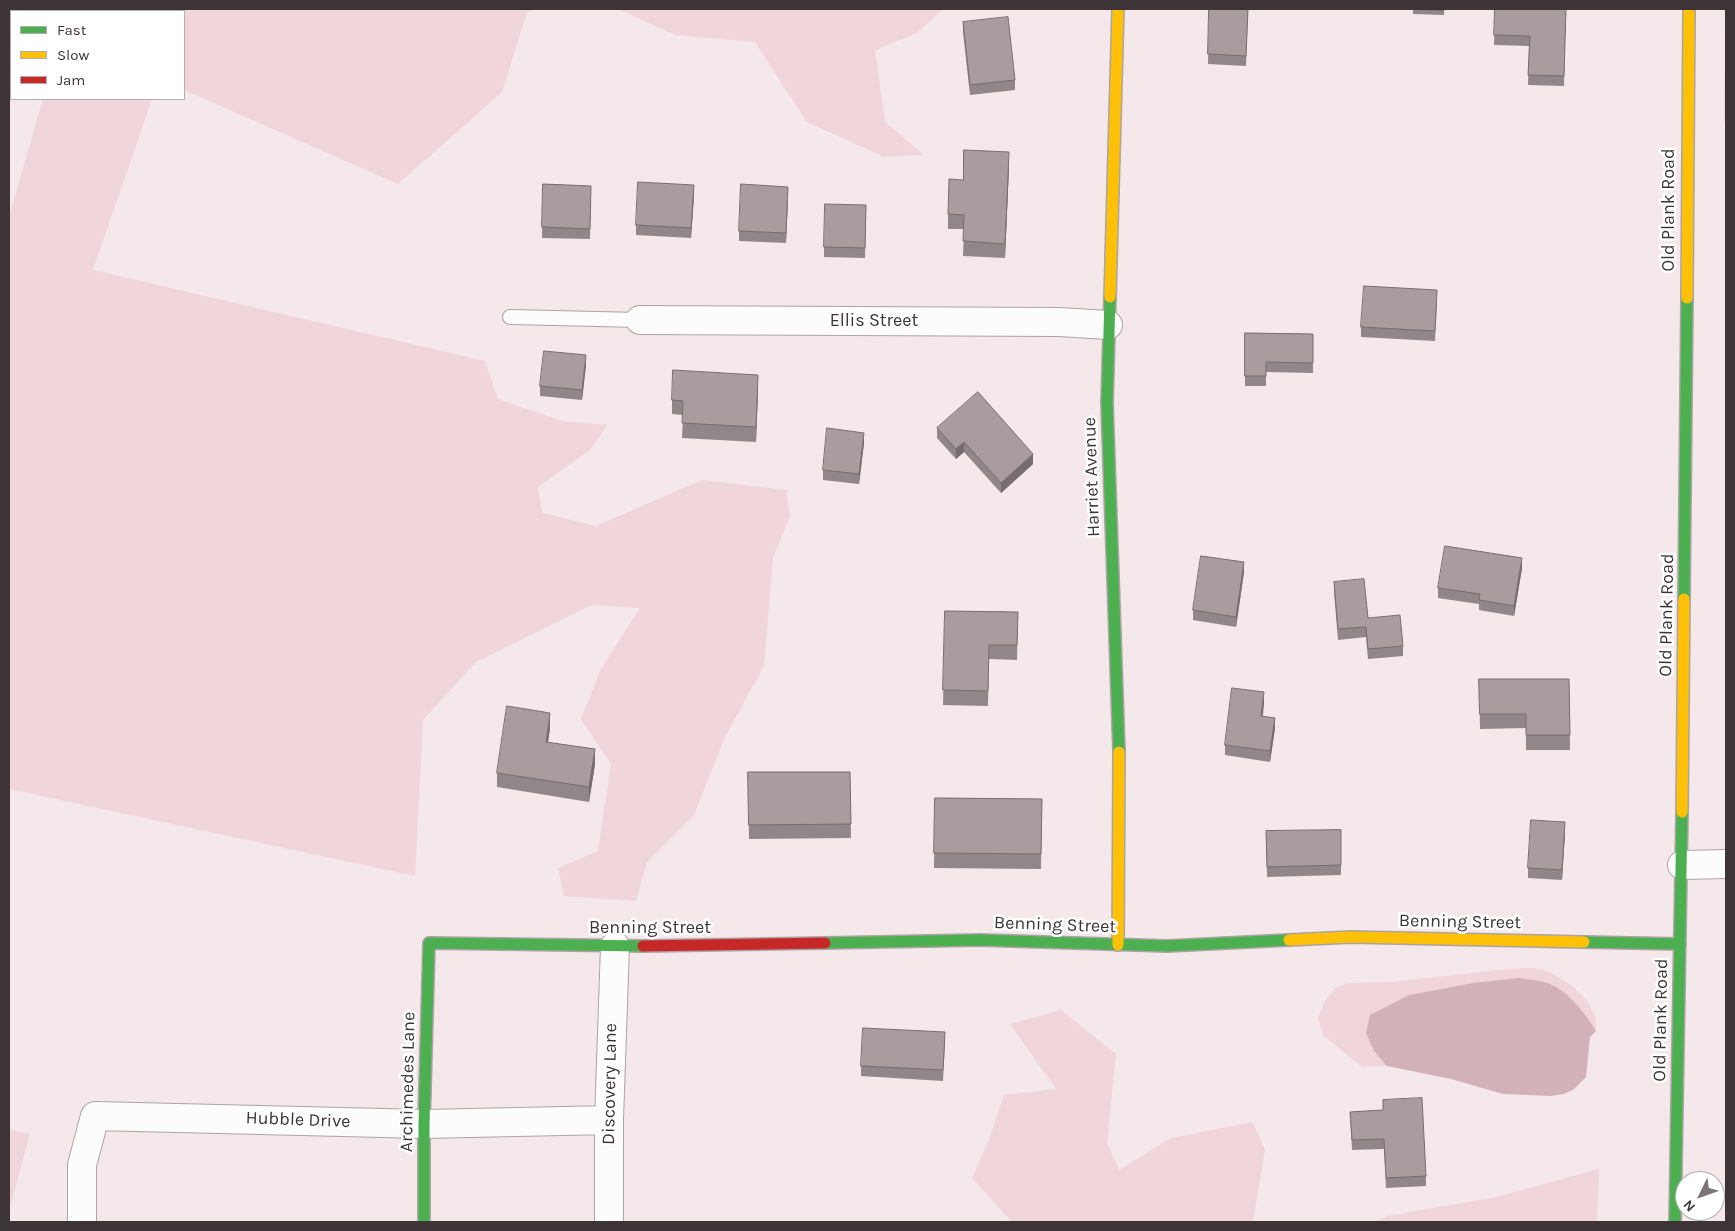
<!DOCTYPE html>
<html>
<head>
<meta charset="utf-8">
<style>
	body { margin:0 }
	#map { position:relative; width:1735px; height:1231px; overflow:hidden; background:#f4e8eb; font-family:Karla,sans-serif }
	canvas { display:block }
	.frame { position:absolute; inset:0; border:10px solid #3c3436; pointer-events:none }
	.legend { position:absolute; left:10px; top:10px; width:175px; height:90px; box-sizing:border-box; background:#fff; border:1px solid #b1aeaf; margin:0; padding:6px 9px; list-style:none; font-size:15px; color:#3c3436 }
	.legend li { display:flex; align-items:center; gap:10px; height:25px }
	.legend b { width:25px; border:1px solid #b1aeaf }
	.north { position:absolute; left:1675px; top:1171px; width:50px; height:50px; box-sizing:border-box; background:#fff; border:1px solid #b1aeaf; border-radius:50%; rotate:228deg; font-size:14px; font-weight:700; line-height:20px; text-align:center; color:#3c3436 }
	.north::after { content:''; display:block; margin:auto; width:18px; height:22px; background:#7c7375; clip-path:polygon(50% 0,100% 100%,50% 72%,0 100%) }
</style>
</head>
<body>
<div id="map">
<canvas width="1735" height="1231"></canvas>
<div class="frame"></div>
<ul class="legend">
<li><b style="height:6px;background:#4caf50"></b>Fast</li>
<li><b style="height:6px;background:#ffc107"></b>Slow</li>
<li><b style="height:6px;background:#c62828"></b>Jam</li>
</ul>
<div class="north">N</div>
</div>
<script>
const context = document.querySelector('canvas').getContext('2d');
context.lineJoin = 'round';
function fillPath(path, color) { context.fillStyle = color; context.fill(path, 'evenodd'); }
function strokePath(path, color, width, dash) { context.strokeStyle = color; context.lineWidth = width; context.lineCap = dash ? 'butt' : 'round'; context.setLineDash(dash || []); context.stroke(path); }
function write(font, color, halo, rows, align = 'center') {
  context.font = font + ' Karla,sans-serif'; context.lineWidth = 5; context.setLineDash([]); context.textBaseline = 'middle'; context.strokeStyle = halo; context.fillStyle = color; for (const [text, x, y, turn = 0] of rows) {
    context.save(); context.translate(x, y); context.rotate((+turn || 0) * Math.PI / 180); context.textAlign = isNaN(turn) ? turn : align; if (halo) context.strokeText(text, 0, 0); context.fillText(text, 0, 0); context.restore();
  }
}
const green = new Path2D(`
	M71,9H539L527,12L502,92L398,184L184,90V11H70Z
	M618,9H943L917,33L875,50L885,122L924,155L884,157L807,122L755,42L675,35Z
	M1725,9H1726V121H1724Z
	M43,99H152L93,270L485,361L498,399L562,421L607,425L590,450L538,487L542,513L596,526L702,480L786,490L790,516L773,558L764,666L725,737L694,815L647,862L636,901L564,896L558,868L598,851L611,764L581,719L601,669L640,608L592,605L476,662L423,720L415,876L9,789V217Z
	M1508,969C1518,969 1533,967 1543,970C1567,979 1600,1003 1596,1031L1587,1016L1473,983L1409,995L1370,1015L1374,1051L1387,1066L1362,1067L1323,1035L1318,1018L1325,1001L1335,988L1348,983L1391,982Z
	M1061,1010L1116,1054L1107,1143L1119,1170L1171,1138L1253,1122L1265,1150L1253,1222H1012L972,1178L989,1140L1004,1095L1056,1089L1010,1024Z
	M9,1130L30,1134L9,1211Z
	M1599,1169L1597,1222H1373L1388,1216L1496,1197Z`);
const water = new Path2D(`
	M1519,978C1529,980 1541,980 1550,984C1569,992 1586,1014 1596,1031L1590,1037L1586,1077L1573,1090L1563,1094L1551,1096L1503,1094L1451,1079L1387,1066L1374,1051L1366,1033L1370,1015L1409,995L1473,983Z`);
const lane = new Path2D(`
	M510,317L640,320`);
const street = new Path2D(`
	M640,320L1059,322L1108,325
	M1682,865L1726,864
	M82,1222V1165L95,1116L424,1124L609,1120
	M609,1222V1120L615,946`);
const fast = new Path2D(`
	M1110,297L1107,403L1119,752
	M1684,599L1687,298
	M1584,942L1680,944
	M825,943L980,940L1167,946L1289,940
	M424,1222V1124L429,943L643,946
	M1675,1222L1682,812`);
const slow = new Path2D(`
	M1110,297L1118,9
	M1687,298L1689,9
	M1682,812L1684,599
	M1289,940L1351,937L1584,942
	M1118,945L1119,752`);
const jam = new Path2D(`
	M643,946L825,943`);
const wall = new Path2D(`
	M1209,9H1248L1246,66L1208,64Z
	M1413,9H1444V15L1413,14Z
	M1495,9H1566L1564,86L1528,85L1529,46L1494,45Z
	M963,22L1015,80V90L970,95L963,32Z
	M1009,167L1005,258L963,256L964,229H948V214L963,180Z
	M543,184L591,186L590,239L542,238Z
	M694,195L691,238L636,235V225Z
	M788,197L786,243L739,241V231Z
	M866,205L865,258L824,257V247Z
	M1437,300L1435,341L1361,337V327Z
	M1245,333L1313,334V373L1266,372V386H1245Z
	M586,365L582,400L540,396V386Z
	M758,390L756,442L682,438L683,415L672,414V400Z
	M937,428L1033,464L1001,493L964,452L956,459L937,438Z
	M864,443L859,484L823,480V470Z
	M1522,568L1514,616L1479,610V604L1438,598V588Z
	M1244,572L1236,627L1193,620V610Z
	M1334,582L1368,618L1403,646V656L1368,659L1366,637L1338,640L1334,592Z
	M945,611L1018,612L1017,660L989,659L988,706L943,705Z
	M1479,679H1569L1570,750H1526V728L1480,729Z
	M1264,702L1263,716L1275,728L1270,762L1225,755V745Z
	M550,728L548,742L595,764L589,802L497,787V773Z
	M748,772H850L851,838L749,839Z
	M935,798L1042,799L1041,869L934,868Z
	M1341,830V875L1267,877L1266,831Z
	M1565,832L1562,880L1528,878V868Z
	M945,1042L943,1081L861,1076V1066Z
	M1383,1100L1426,1176V1186L1386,1188L1384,1149L1352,1150L1350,1112L1383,1110Z`);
const shadedWall = new Path2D(`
	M1009,152V167L1005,258V244Z
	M694,185V195L691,238V228Z
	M788,187V197L786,243V233Z
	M586,355V365L582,400V390Z
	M758,375V390L756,442V427Z
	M864,433V443L859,484V474Z
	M964,442V452L956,459V449Z
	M1033,454V464L1001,493V483Z
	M1522,558V568L1514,616V606Z
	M1244,562V572L1236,627V617Z
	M1264,692V702L1261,726V716Z
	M550,713V728L546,756V742Z
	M1275,718V728L1270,762V751Z
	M595,749V764L589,802V787Z
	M1565,822V832L1562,880V870Z`);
const building = new Path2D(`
	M1209,9H1248L1246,56L1208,54Z
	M1413,9H1444V10Z
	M1495,9H1566L1564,76L1528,75L1530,36L1494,35Z
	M1008,17L1015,80L970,85L963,22Z
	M964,150L1009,152L1005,244L963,241L964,215L948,214L949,179L963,180Z
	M638,182L694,185L691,228L636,225Z
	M543,184L591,186L590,229L542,227Z
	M741,184L788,187L786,233L739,231Z
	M825,204L866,205L865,248L824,247Z
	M1364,286L1437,290L1435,331L1361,327Z
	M1245,333L1313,334V363L1266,362V376H1245Z
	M544,351L586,355L582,390L540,386Z
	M673,370L758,375L756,427L682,423L683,401L672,400Z
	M978,392L1033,454L1001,483L964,442L956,449L937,428Z
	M827,428L864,433L859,474L823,470Z
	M1445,546L1522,558L1514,606L1479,600L1480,594L1438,588Z
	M1201,556L1244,562L1236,617L1193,610Z
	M1364,579L1368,618L1400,615L1403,646L1368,649L1366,627L1338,629L1334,582Z
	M945,611L1018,612L1017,645H989L988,691L943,690Z
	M1479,679H1569L1570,735H1526V714H1480Z
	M1232,688L1264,692L1261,716L1275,718L1270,751L1225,745Z
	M507,706L550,713L546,742L595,749L589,787L497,773Z
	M748,772H850L851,824L749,825Z
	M935,798L1042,799L1041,854L934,853Z
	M1531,820L1565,822L1562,870L1528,868Z
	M1341,830V865L1267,867L1266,831Z
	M863,1028L945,1032L943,1070L861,1066Z
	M1422,1098L1426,1176L1386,1178L1384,1139L1352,1140L1350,1112L1383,1110V1100Z`);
const streetNames = [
	["Old Plank Road",1669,210,-90],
	["Ellis Street",874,321],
	["Harriet Avenue",1092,477,-92],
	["Old Plank Road",1667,615,-89],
	["Benning Street",1460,922,1],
	["Benning Street",1055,925,2],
	["Benning Street",650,928],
	["Old Plank Road",1661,1020,-89],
	["Archimedes Lane",408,1082,-89],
	["Discovery Lane",610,1084,-89],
	["Hubble Drive",298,1120,2]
];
fillPath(green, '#f0d5db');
fillPath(water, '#d2b1b8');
strokePath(lane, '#aba3a5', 16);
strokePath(street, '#aba3a5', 30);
strokePath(fast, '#aba3a5', 14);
strokePath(slow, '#aba3a5', 14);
strokePath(jam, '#aba3a5', 14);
strokePath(lane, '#fdfcfc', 14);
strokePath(street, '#fdfcfc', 28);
strokePath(fast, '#4caf50', 11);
strokePath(slow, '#ffc107', 11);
strokePath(jam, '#c62828', 11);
fillPath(wall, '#918689');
fillPath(shadedWall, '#766d6f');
fillPath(building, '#a99c9f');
strokePath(building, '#766d6f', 1);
write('18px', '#3c3436', '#fff', streetNames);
</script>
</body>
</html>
